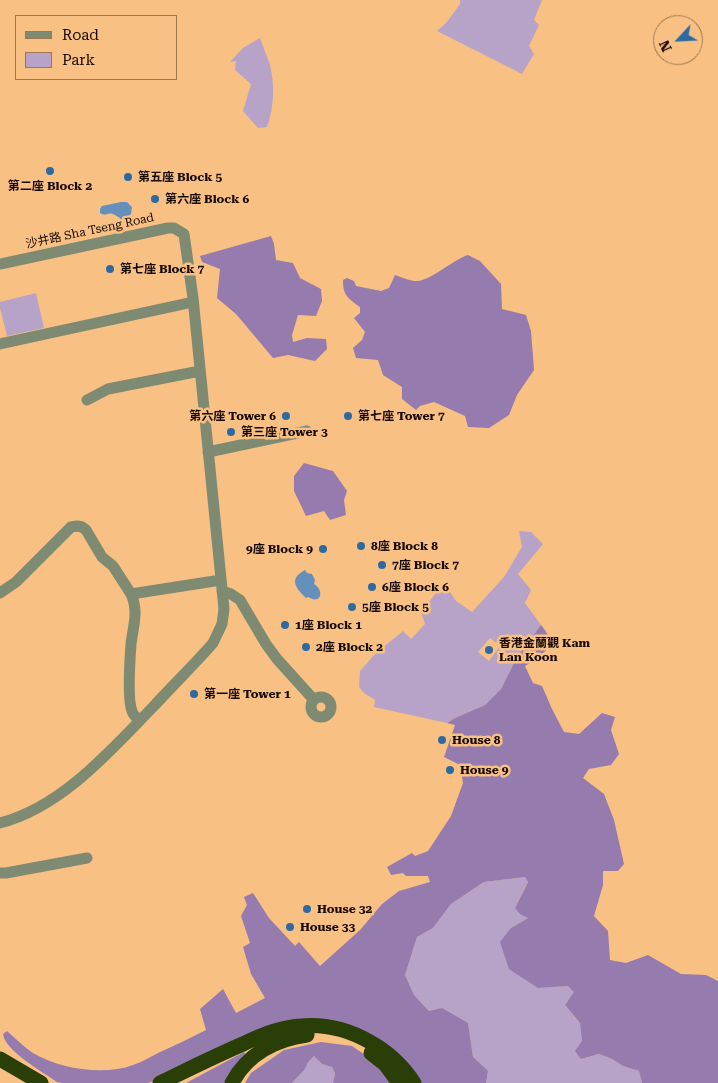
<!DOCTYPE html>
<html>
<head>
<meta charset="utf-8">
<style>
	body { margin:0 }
	#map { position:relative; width:718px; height:1083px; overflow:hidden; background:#f8c083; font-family:"Roboto Serif",serif }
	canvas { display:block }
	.legend { position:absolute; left:15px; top:15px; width:162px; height:65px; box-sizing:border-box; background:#f8c083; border:1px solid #9e764f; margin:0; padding:6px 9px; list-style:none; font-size:15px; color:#170800 }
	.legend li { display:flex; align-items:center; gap:10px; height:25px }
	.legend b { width:25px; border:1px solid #9e764f }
	.north { position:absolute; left:653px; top:15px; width:50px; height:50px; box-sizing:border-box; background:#f8c083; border:1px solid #9e764f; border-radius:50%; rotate:245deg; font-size:14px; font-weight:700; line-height:20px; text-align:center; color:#170800 }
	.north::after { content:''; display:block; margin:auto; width:18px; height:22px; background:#2d6aa1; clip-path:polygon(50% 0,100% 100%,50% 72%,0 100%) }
</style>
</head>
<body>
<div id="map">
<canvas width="718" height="1083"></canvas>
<ul class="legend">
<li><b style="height:6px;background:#7e8a72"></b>Road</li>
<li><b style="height:14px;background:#b6a3c7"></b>Park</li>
</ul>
<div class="north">N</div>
</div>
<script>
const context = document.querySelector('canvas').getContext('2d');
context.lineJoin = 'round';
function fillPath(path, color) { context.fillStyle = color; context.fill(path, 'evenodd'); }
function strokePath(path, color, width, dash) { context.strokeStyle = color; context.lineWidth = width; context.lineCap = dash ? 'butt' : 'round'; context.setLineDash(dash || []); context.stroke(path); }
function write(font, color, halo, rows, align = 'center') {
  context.font = font + ' "Roboto Serif","Noto Sans TC",serif'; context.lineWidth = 5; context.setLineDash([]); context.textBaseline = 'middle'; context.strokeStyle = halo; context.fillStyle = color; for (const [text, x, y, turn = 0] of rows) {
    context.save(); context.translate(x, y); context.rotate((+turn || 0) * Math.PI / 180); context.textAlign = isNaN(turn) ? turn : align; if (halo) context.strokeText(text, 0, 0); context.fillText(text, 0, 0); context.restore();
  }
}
const green = new Path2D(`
	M460,0H542L534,20L539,25L529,46L534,54L522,74L437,31L447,22L460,4Z
	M260,38C263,47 267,56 270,65C275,85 274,107 267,127L258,128L243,111L251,84L235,70L236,61L230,62L243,48Z
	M36,293L44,328L7,336L0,308V302Z
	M519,531L531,532L543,544L518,574L531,590L525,603L541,625L516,659L501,689L485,705L455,718L447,723L374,707L375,700L364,693L359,687L360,671L375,654L403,631L411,639L425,624L421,612L444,583L456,601L472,612L504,577L522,547ZM490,638L500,646L489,661L478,652Z
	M525,877L528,881L515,908L528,918L511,928L538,988L568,986L575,992L565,1005L580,1023L582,1041V1059L599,1054L612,1059L623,1066L639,1071L642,1083H486L488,1072L473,1057L468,1023L429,1011L414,995L405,975L417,937L433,928L451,904L484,882Z
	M314,1056L322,1064L332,1067L335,1072L333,1083H292L305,1069L307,1062Z`);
const forest = new Path2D(`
	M271,236L274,244L276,260L293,263L300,278L321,289L322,301L316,316L298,315L292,335L293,342L307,338L326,339L327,349L315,361L288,355L273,358L236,314L217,298L220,269L202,262L200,256Z
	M468,255L480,261L501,284L502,309L526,315L531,331L534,370L517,395L509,415L489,428L468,427L465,416L434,402L420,406L416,410L402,399V387L383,375L378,360L356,358L353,348L362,340L365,332L354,318L360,313V307C348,298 343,296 343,280L347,278L354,281L356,286L381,291L389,288L395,275C401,277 408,280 414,281C429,283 452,260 468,255Z
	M304,463L333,471L347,491L344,500L346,515L330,520L324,511L306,516L294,491V476Z
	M541,625C545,630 550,636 550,642C550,651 532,662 525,666L533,683L542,686L552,709L564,732L579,734L602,713L615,717L611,730L619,754L611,765L589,769L583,778L604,794L614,820L624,864L618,871H603V885L594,916L608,931L610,960L626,963L648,955L681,974L706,975L718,981V1083H642L639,1071L623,1066L612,1059L599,1054L581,1059L575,1051L582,1041L580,1023L565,1005L574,992L568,986L538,988L509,969L500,942L511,928L528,918L520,914L515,908L528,882L525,877L484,882L451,904L433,928L417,937L405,975L414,995L429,1011L442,1008L468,1023L473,1057L488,1071L486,1083H416L372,1036L302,1027L148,1083H62L57,1082C43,1072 5,1051 3,1034L7,1031C16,1039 24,1047 33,1053C60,1069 104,1076 133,1065C142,1062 150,1057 158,1053C174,1046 190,1038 206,1030L200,1009L223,989L236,1013L265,998L251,974L243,947L250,943L241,916L247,905L244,897L253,893L269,918L295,946L299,942L320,966L360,930L382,904L399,891L430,882L428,876H406L403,873L391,875L387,867L412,853L415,856L428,851L451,816L463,783L460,765L444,757L455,725L447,723L455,718L485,705L501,689L516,659Z
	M321,1042L352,1046L378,1064L393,1083H333L335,1073L332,1067L322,1064L314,1056L308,1062L305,1069L292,1083H245L251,1073L284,1050Z
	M244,1052L247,1056L226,1083H186Z`);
const water = new Path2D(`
	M121,202H127L132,207L131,214C122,225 121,217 113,214C107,212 107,217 100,213V209L102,206Z
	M305,570L307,573L312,574L315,580L314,584C325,591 321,605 308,597L306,598C296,588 288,579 305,570Z`);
const minor = new Path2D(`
	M0,264L168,228H174L184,234L193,298L224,609L222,624L213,643C194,665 173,685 153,707C110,751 62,807 0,823
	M0,344L193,302
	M87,400L108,389L200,371
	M208,452L307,431
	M222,591L231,594L240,600L266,644L277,659L314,700
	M0,593L16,582L71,527L77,526L82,527L86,530L102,557L113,566L131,594
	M311 707a10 10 0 1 1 20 0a10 10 0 1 1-20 0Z
	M139,721C137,718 133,715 132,711C127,699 130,658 131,644C133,627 139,611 131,594L221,580
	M0,873H6L87,858`);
const highway = new Path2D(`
	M371,1053L385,1064L399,1083
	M0,1059L41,1083
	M160,1083C187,1070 215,1056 243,1044C261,1035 280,1027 301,1026C325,1024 349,1030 370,1042C388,1052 403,1066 414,1083
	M232,1083C247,1054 276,1039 307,1035`);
const markers = [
	[50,171,5,"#2d6aa1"],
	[128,177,5,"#2d6aa1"],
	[155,199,5,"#2d6aa1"],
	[110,269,5,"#2d6aa1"],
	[286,416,5,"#2d6aa1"],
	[348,416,5,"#2d6aa1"],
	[231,432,5,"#2d6aa1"],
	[361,546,5,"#2d6aa1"],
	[323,549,5,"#2d6aa1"],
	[382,565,5,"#2d6aa1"],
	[372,587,5,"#2d6aa1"],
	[352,607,5,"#2d6aa1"],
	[285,625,5,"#2d6aa1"],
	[306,647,5,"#2d6aa1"],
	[489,650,5,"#2d6aa1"],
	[194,694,5,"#2d6aa1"],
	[442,740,5,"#2d6aa1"],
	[450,770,5,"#2d6aa1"],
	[307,909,5,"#2d6aa1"],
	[290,927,5,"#2d6aa1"]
];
const poiNames = [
	["第五座 Block 5",138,177],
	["第二座 Block 2",50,186,"center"],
	["第六座 Block 6",165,199],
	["第七座 Block 7",120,269],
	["第六座 Tower 6",276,416,"right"],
	["第七座 Tower 7",358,416],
	["第三座 Tower 3",241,432],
	["8座 Block 8",371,546],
	["9座 Block 9",313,549,"right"],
	["7座 Block 7",392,565],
	["6座 Block 6",382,587],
	["5座 Block 5",362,607],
	["1座 Block 1",295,625],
	["香港金蘭觀 Kam",499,643],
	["Lan Koon",499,657],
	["2座 Block 2",316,647],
	["第一座 Tower 1",204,694],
	["House 8",452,740],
	["House 9",460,770],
	["House 32",317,909],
	["House 33",300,927]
];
const streetNames = [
	["沙井路 Sha Tseng Road",90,231,-12]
];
fillPath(green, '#b6a3c7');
fillPath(forest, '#967bae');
fillPath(water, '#6490bb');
strokePath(minor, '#7e8a72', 11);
strokePath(highway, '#2a3f08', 15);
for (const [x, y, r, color] of markers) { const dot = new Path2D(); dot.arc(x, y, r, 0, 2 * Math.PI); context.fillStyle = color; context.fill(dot); strokePath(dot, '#f8c083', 2); }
write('bold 12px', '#170800', '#f8c083', poiNames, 'left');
write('12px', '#170800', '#f8c083', streetNames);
</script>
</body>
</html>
